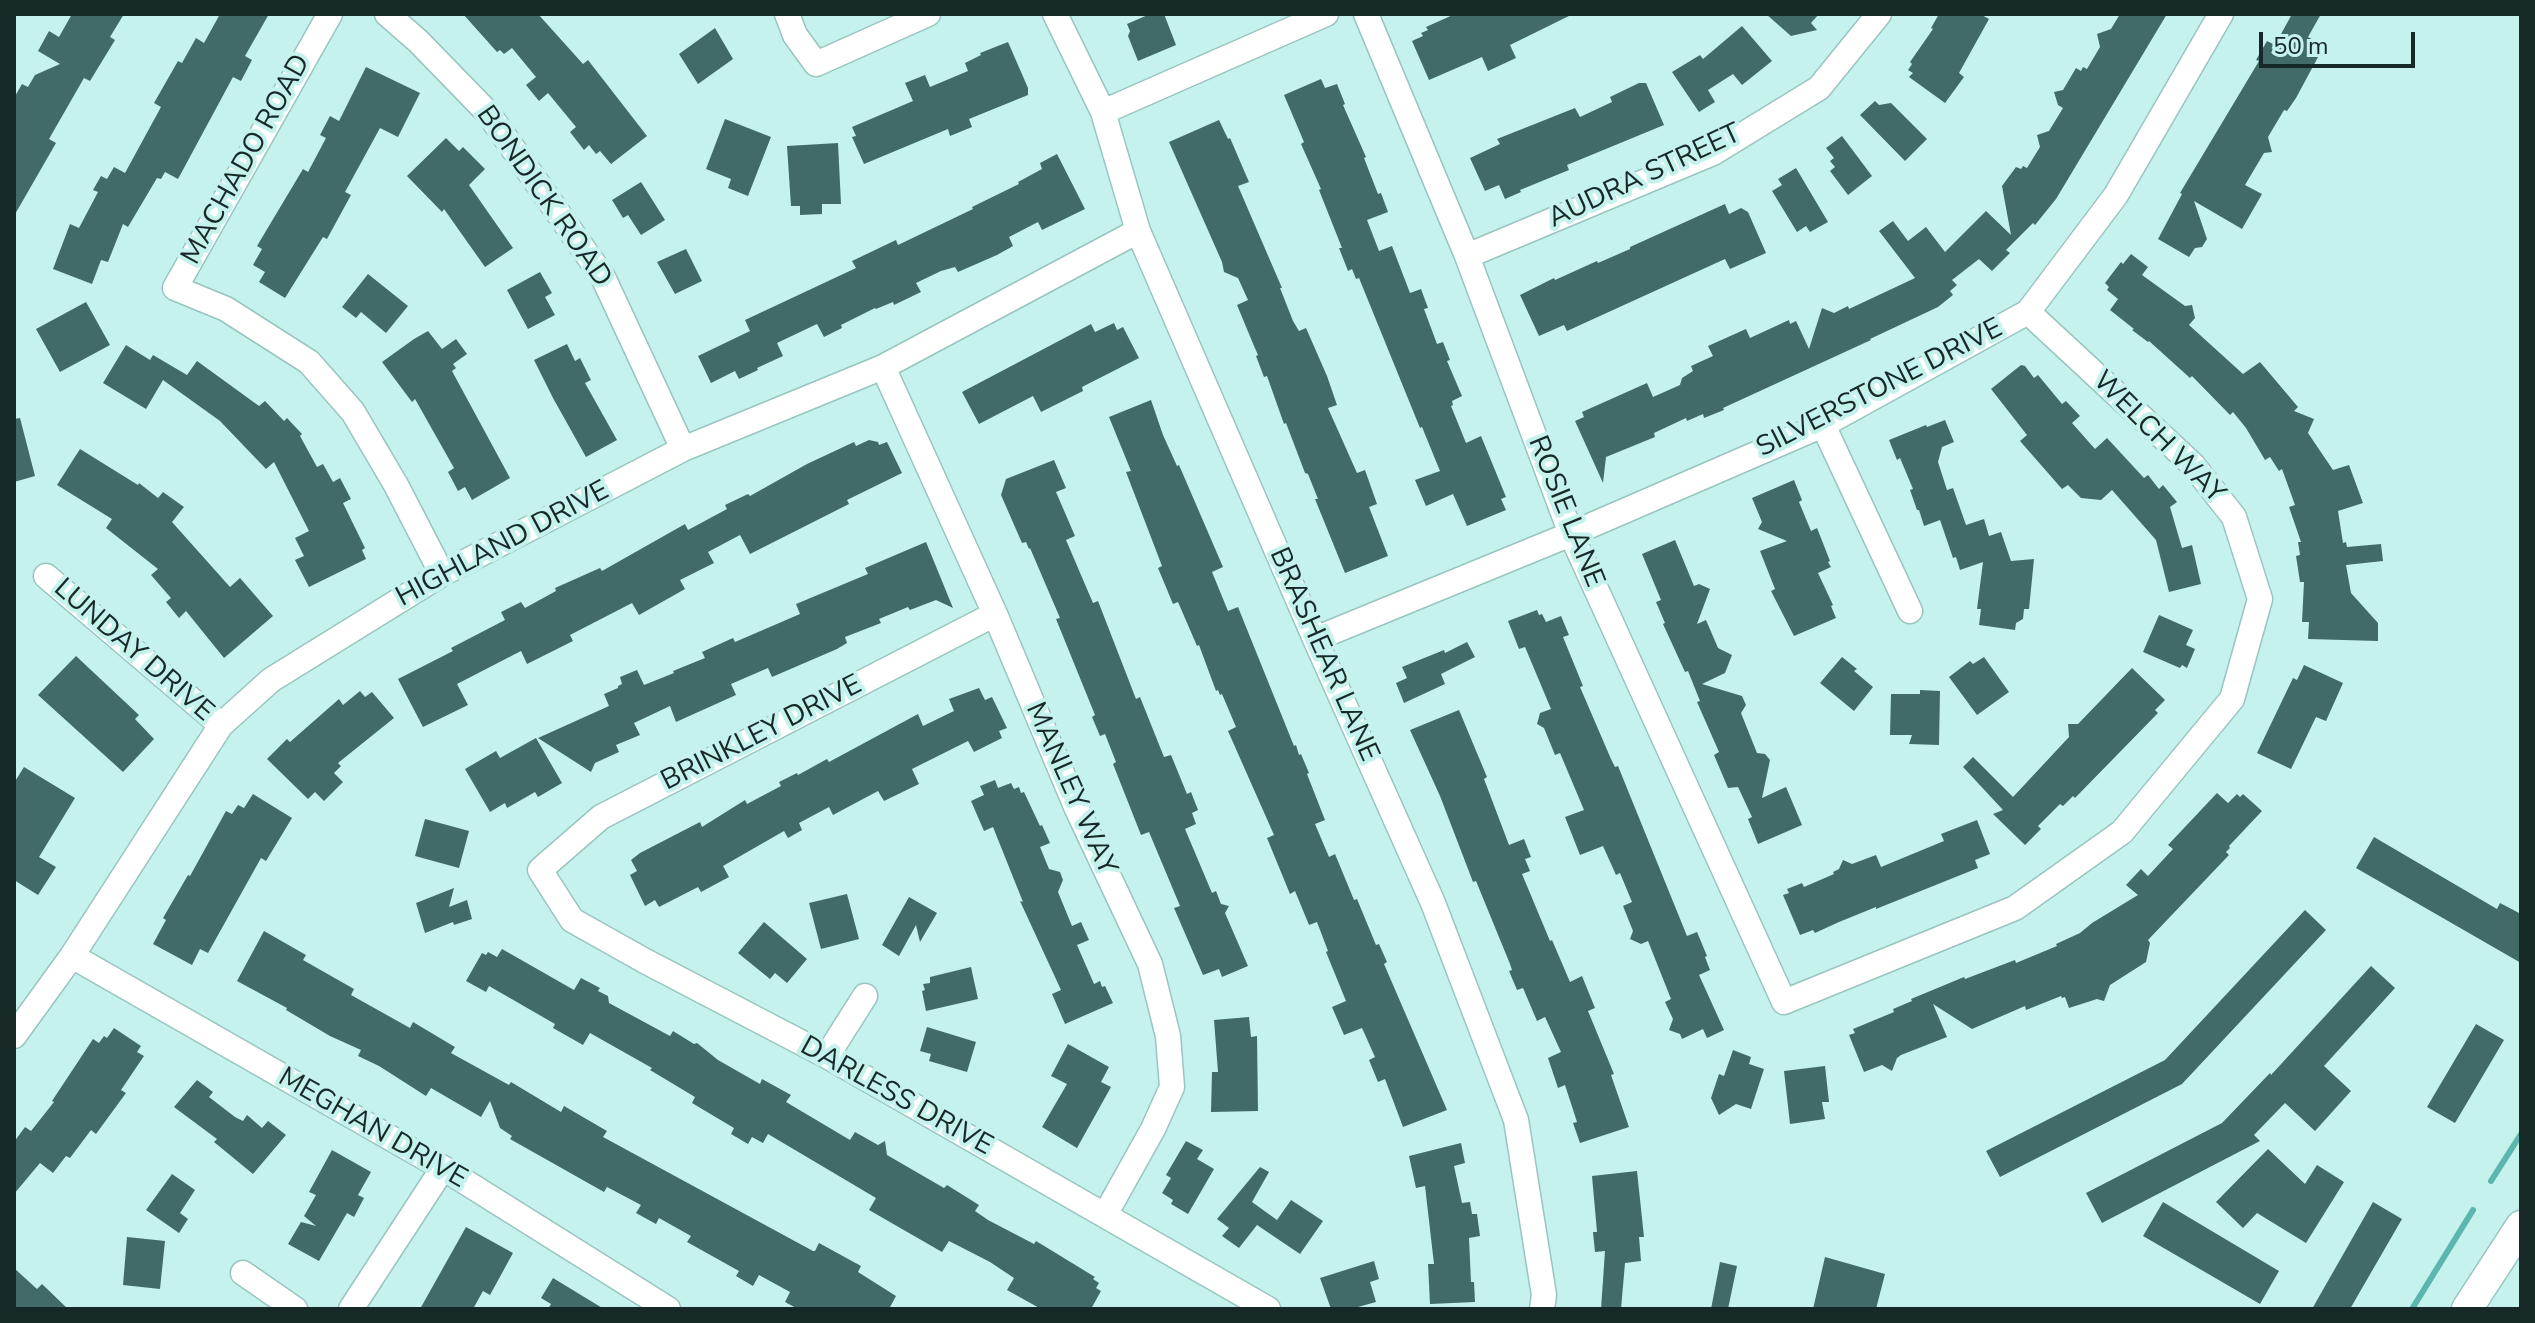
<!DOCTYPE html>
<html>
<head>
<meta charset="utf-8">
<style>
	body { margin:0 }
	#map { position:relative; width:2535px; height:1323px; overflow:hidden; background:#c5f2ec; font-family:"Nunito Sans",sans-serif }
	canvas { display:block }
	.frame { position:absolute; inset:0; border:16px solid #172927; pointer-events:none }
	.scale { position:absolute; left:2259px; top:32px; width:156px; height:36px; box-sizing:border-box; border:4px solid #172927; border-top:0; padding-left:10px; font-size:24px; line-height:28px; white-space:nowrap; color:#172927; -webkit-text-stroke:6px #c5f2ec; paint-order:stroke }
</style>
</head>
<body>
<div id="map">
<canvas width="2535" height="1323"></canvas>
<div class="frame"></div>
<div class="scale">50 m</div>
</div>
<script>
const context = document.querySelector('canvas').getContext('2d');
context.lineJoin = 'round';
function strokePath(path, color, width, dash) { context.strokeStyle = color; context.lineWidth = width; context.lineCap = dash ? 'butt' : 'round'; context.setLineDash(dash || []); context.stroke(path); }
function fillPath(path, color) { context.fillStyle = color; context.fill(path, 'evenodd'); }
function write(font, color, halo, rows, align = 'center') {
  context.font = font + ' "Nunito Sans",sans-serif'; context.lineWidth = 8; context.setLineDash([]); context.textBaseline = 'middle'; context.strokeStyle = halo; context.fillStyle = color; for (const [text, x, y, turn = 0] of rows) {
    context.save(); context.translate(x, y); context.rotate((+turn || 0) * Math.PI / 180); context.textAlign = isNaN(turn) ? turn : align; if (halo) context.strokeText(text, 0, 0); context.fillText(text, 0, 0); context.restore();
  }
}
const stream = new Path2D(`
	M2491,1181L2521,1134
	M2412,1309L2473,1210`);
const building = new Path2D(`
	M72,14H124L110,37L115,40L90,81L84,78L49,139L56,143L14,216V98L22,84L28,87L35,75L60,64L38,51L49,31L59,37Z
	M220,14H269L245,56L252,60L241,81L233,77L178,179L165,172L161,179L157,178L128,227L123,224L108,262L101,260L92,284L53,269L70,224L79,228L98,192L93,190L101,176L107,179L114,167L125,173L161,107L154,103L178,61L182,63L196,38L204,43Z
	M463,14H538L583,64L588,60L647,136L611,164L600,151L596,154L589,145L584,150L570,132L576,127L548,93L539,101L526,85L536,77L512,48L504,54L500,50L497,52Z
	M1150,14H1164L1176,45L1138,61L1128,36L1130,31L1127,24Z
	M1455,14H1573L1510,45L1516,58L1488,71L1482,57L1429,80L1412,41L1423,36L1421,33L1428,30L1426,27Z
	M1766,14H1819L1811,23L1817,30L1791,36Z
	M1939,14H1980L1989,19L1959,73L1964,77L1945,103L1909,77L1913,73L1908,70L1912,64L1910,62L1933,29L1931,28Z
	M2120,14H2167L2056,199L2035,225L2033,223L2006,250L2010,253L1992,271L1979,259L1952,280L1957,285L1950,291L1953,295L1938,307L1870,339L1871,340L1723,408L1724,410L1704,418L1703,414L1687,421L1686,418L1654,433L1655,437L1606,457L1603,483L1575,421L1584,417L1582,412L1647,383L1653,397L1680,385L1682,378L1693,371L1691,366L1713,356L1708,346L1746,329L1750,338L1789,320L1790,324L1796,321L1809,349L1822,308L1834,313L1848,306L1849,309L1915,278L1879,231L1893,221L1908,241L1926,227L1945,252L1986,211L2011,235L2002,186L2016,167L2021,169L2023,166L2027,168L2040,147L2037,135L2049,131L2063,108L2058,105L2054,92L2063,90L2076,68L2081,71L2083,67L2087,69L2100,47L2097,34L2111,29Z
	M2292,14H2321L2308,37L2324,46L2296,98L2287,111L2284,110L2268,137L2272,152L2264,153L2245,185L2262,194L2242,229L2194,201L2207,239L2202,247L2195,248L2189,257L2158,239L2182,194L2180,193L2259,61L2256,60L2267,41L2275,45Z
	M1742,26L1772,61L1742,85L1733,74L1708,90L1715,102L1699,112L1672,72L1700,55L1703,59Z
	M715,28L733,59L698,84L679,54Z
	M1008,42L1028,88V95L969,119L972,127L950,136L948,129L864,164L852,137L856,136L852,127L913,101L905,83L925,75L930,87L968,71L965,63L981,55L980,53Z
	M366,67L420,93L398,137L380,128L345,192L351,195L327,239L323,237L285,298L259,282L265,272L253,265L262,249L257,246L303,169L308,172L326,138L320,135L330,116L339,121Z
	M1321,79L1325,88L1337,84L1345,104L1343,105L1366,157L1364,158L1378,194L1381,193L1388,212L1367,220L1379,251L1392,246L1410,293L1421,289L1428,308L1424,309L1437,344L1443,342L1450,360L1447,361L1462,396L1452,401L1453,405L1451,406L1466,443L1481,436L1506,497L1501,499L1506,510L1467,526L1453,494L1426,506L1415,480L1440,471L1422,427L1420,428L1359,278L1356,279L1352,269L1348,271L1339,248H1342L1319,190L1321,189L1301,144L1304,142L1284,95Z
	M1639,83H1646L1664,125L1567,165L1569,170L1520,190L1521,192L1505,199L1499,185L1485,191L1470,158L1500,144L1497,139L1575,108L1580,117L1612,102L1610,97Z
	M1875,101L1879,105L1891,103L1927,139L1905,161L1860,115Z
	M725,119L771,137L748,196L728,188L731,179L706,169Z
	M1219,120L1228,139L1230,138L1249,182L1238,186L1282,288H1280L1293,321L1299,331L1306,328L1327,376L1337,405L1328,408L1357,473L1365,470L1377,504L1369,507L1388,556L1345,573L1315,499H1318L1308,474L1305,473L1286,423L1284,424L1267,376L1264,377L1256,356L1258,355L1254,346L1237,305L1248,300L1238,278L1224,272L1222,262L1169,142Z
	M1842,136L1872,176L1848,195L1830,171L1835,167L1830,161L1834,158L1826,148Z
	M446,138L459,151L463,147L485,169L469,185L513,248L485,267L444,209L442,212L407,176Z
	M838,143L841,204H822V214L800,215V206H791L787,146Z
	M1057,154L1085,209L1042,230L1038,222L1009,237L1013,246L997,255L958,272L955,267L941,271L916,283L921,292L894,305L893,302L876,309L875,308L841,325L842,328L824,337L817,324L777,343L783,356L757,368L758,370L739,379L735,371L711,383L698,356L750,331L745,320L856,268L852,261L896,240L898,245L973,209L972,207L1019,184L1018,182L1042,169L1040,163Z
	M1796,168L1828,222L1810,232L1806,226L1797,232L1772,191L1782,185L1778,179Z
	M641,182L665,220L641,235L628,215L623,218L612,200Z
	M1725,204L1729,214L1741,208L1748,212L1766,253L1730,269L1725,259L1567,331L1564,325L1539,336L1520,295L1554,278L1555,280L1597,261L1598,263L1630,249V247Z
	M686,249L702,281L675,294L657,262Z
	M2131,254L2148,267L2142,275L2185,306L2192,305L2195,318L2189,325L2243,374L2260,362L2298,407L2294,411L2314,419L2308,433L2333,470L2349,465L2363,503L2338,511L2343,543L2346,542L2347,547L2381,544L2383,561L2346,565L2351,593L2378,623V641L2308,639L2309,622H2302L2304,582H2300L2296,556L2300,555L2298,542H2301L2289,507L2295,505L2282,469L2279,471L2270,457L2265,460L2246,428L2233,412L2230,415L2192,376L2190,378L2149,341L2148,342L2132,330L2134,329L2110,310L2118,299L2107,290L2109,287L2105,283L2121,262L2123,264Z
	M540,272L552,293L545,297L555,315L528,329L507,290Z
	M368,274L408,306L386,333L361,312L356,318L342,307Z
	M86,302L110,345L60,372L36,329Z
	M1114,323L1117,330L1123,327L1139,358L1082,387L1083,391L1041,412L1033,396L979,424L962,392L1091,324L1095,332Z
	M428,331L442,349L456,339L467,354L453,364L456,368L452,371L510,478L472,500L465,487L458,491L448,472L454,468L415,399L412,402L382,362L414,339Z
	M567,344L575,361L580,358L591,380L585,383L617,440L586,457L553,398L534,360Z
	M126,345L150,360L153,355L187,375L197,361L259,406L265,401L284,421L287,418L302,434L300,436L317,467L323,464L333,482L340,478L351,499L343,503L365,548L362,550L366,559L309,587L295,560L304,556L295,538L309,531L274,462L266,469L220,421L163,380L146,409L103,383Z
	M2021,365L2025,366L2034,378L2038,375L2062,404L2066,401L2080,416L2072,423L2095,449L2107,438L2144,478L2148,475L2159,489L2163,485L2177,502L2170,507L2182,548L2192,545L2201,584L2169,592L2156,540L2112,490L2101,500L2081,498L2068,485L2062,489L2020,441L2027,435L1991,389Z
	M1151,400L1163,435L1177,466L1179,465L1223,567L1212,572L1228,611L1238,607L1294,746L1296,745L1299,755L1301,754L1309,773L1307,774L1325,820L1315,824L1329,857L1335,854L1354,900L1357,899L1376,945L1379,944L1387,962L1384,964L1447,1110L1403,1127L1385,1079L1378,1082L1369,1060L1375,1057L1362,1028L1344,1035L1332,1007L1346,1001L1326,952L1328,951L1317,922L1309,925L1295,891L1290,894L1267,838L1274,835L1228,731L1236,727L1222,694L1220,695L1218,690L1216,691L1199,645L1197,646L1178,602L1173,604L1158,568L1162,566L1126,472L1131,471L1109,417Z
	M20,418L35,476L14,482V419Z
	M1945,420L1954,442L1942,447L1938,462L1947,490L1953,488L1966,525L1984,519L1989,536L2001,532L2011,561L2034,559L2029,609H2024L2023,619L2016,623L2015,630L1979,625L1981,609H1977L1983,562L1960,570L1956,557L1953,558L1940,520L1924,526L1919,510H1917L1910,490L1913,489L1900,458L1897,460L1889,440L1926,425L1927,427Z
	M869,440L878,442L879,445L887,442L902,473L847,500L849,504L750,554L740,535L708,552L714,563L680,580L685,589L639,615L632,603L570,635L573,641L527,664L521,651L457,684L468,705L423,727L398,679L453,651L451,648L505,620L501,612L521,602L525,608L556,591L555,588L600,568L602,571L685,524L688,530L727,509L725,505L748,494L750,496L807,464L854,442L856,446Z
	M80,449L138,485L139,483L158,498L163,492L184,507L172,522L230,587L240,578L273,616L224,658L186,611L179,618L166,602L171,598L151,575L158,569L106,528L112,519L57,485Z
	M1054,460L1066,488L1056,492L1075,536L1066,540L1093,603L1098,601L1136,699L1140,697L1164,757L1171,755L1187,794L1191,792L1198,810L1192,813L1196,824L1185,829L1212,893L1216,891L1221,904L1229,906L1225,913L1248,966L1222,977L1219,969L1203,975L1174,908L1180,906L1149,832L1141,835L1113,764L1116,762L1105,734L1100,736L1092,717L1095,715L1056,619L1060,618L1030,548L1029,549L1026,542L1022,543L1001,495L1006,479Z
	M1794,480L1802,500L1799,502L1811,531L1817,528L1830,561L1828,562L1831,567L1818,573L1833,605L1831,606L1836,618L1794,636L1771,591L1775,589L1760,551L1787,541L1758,529L1762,522L1752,498Z
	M1675,540L1694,586L1699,584L1710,589L1697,624L1706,620L1718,648L1732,655L1725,673L1702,684L1742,696L1746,705L1741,713L1757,753L1765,754L1770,760L1762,798L1786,787L1802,825L1758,844L1748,819L1752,817L1738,787L1728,788L1714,755L1719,752L1697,702L1700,701L1688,671L1685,672L1663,624L1665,623L1656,602L1661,600L1642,554Z
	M926,542L953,608L936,600L910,610L908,607L879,619L881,623L845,637L847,643L837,649L772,677L768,668L731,684L736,695L676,722L670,706L634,723L640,735L616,745L619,752L595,763L591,772L538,738L609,706L604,694L618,688V686L622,684L620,677L637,670L644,685L674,673L673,671L705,658L702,652L733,638L735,642L800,614L796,604L868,574L865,568Z
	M1537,610L1539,615L1542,614L1546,622L1561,616L1569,635L1563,637L1583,686L1580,687L1611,759L1615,767L1618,766L1687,936L1697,932L1707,956L1705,957L1710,970L1699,975L1724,1030L1707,1038L1703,1029L1682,1039L1680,1034L1669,1030L1673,1019L1665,1002L1671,999L1648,941L1641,944L1630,939L1633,931L1623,906L1632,902L1620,873L1616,875L1603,846L1580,855L1565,817L1584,810L1560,753L1555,755L1544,728L1537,724L1540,713L1551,709L1525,647L1519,649L1508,621Z
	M2159,615L2193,630L2186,645L2195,649L2187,668L2182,665L2180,668L2143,652Z
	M1467,642L1475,657L1441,674L1445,684L1404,703L1396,683L1407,678L1402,667L1444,650L1445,653Z
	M76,656L139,715L135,719L154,739L123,772L38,695Z
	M1842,657L1857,669L1854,671L1873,687L1854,711L1820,683Z
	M1984,657L2009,692L1977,715L1949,677L1970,661L1973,664Z
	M2304,665L2343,683L2326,721L2316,717L2291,769L2257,753L2293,678L2297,680Z
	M2132,668L2165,700L2155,710L2158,713L2075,798L2073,796L2063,806L2060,804L2038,826L2041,829L2025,845L1993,814L2003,810L1963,767L1973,757L2013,797L2069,737L2068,724H2078Z
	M979,688L985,700L992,697L1007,728L999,731L1002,738L974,752L968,741L912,769L919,784L884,801L878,791L833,815L829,807L799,823L802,830L788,838L784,831L723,866L729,877L701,892L698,887L659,907L655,900L645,906L630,875L637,871L631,860L640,853L700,822L702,827L745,800L747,804L781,786L779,782L797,773L798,775L827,759L829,762L918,714L923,726L954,711L949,699Z
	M1920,690L1940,691L1939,745L1909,744L1912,735H1890L1891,694H1920Z
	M360,691L365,697L372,692L394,718L338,763L341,766L334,773L343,782L324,801L315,792L308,799L267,759L287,739L290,742L339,699L343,705Z
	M1459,710L1487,777L1484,779L1509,845L1524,839L1531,857L1525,859L1530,871L1522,874L1550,941L1552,940L1570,982L1582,976L1595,1008L1588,1011L1614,1074L1611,1075L1629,1127L1580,1143L1573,1123L1577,1122L1565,1085L1558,1088L1548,1058L1561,1052L1545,1017L1537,1021L1523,988L1517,990L1509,971L1512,970L1510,964L1476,881L1473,882L1440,796L1410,730Z
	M536,738L562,783L538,797L535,792L507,808L505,803L490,812L465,769L496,751L500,758Z
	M24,767L75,798L39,857L56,867L38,895L14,880V783Z
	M995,780L998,788L1011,783L1014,789L1019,787L1021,793L1024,792L1040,826L1042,825L1050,843L1040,847L1049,869L1060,872L1063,880L1058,892L1072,926L1081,922L1089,940L1077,945L1094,984L1100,981L1102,987L1105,986L1113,1003L1065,1024L1052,994L1061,990L1020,901L1023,902L993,827L984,831L971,801L984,795L980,786Z
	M2217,793L2228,803L2237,794L2240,797L2243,794L2262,811L2229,846L2230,848L2226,852L2229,855L2148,940L2150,943L2146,962L2110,985L2104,1001L2097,999L2069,1008L2065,997L2062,998L2061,996L2026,1010L2025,1006L1972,1029L1933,1004L1947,1037L1901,1055L1897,1058L1892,1071L1882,1065L1864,1072L1849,1035L1855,1033L1853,1029L1894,1012L1893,1009L1912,1001L1911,999L1964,977L1965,979L2015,960L2016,963L2057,946L2056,944L2080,933L2092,923L2138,895L2126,885L2141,869L2148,876L2173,849L2168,845Z
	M253,794L292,818L266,861L261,858L208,953L200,949L192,965L153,944L166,920L163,918L188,875L190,876L226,811L232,814L238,805L244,808Z
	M425,819L469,831L459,868L415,856Z
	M1977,820L1990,854L1975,860L1978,868L1876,909V907L1839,922L1815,933L1813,930L1800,935L1783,895L1789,893L1787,889L1802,883L1804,887L1834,874L1833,872L1839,869L1843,860L1852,864L1876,855L1881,867L1944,841L1941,834Z
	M2374,837L2497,909L2500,903L2521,914V963L2356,868Z
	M454,888L449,907L467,900L472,919L454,925L453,922L425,933L416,903Z
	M847,894L859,939L821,949L809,903Z
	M909,897L937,913L920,942L916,925L899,956L882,945Z
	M2305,910L2326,930L2182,1084L2000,1177L1986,1151L2165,1060Z
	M764,922L807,959L787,983L775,973L770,979L738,953Z
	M264,931L306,955L303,960L354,989L351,995L410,1028L413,1022L455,1047L451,1053L509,1085L511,1082L561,1112L564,1106L607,1131L603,1137L813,1251H815L819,1243L861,1266L858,1272L896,1296L889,1309H798L785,1302L790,1292L759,1275L753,1286L736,1276L739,1271L687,1242L691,1236L659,1218L656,1224L636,1213L641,1205L607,1187L604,1192L510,1139L512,1136L500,1128L490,1101L481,1117L431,1088L426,1096L379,1066L358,1056L361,1050L330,1036L286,1010L287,1008L237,981Z
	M502,949L574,990L581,978L600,988L598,991L608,996L609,1003L670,1036L673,1031L694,1044L697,1043L718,1060L760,1084L762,1079L791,1095L786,1102L850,1140L855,1132L878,1145L885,1141L887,1155L944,1188L947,1185L979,1205L975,1211L988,1220L1034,1244L1036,1241L1095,1277L1093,1279L1099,1283L1096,1288L1101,1291L1091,1309H1041L1007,1290L1014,1278L990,1262L949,1241L942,1252L869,1210L876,1198L768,1134L763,1143L752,1137L748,1144L731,1134L734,1128L692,1103L695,1097L650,1070L652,1068L590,1033L583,1045L553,1028L555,1024L489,986L486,992L466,981L482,953L486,955L488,952L497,957Z
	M2371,966L2395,988L2324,1066L2351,1091L2315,1131L2285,1103L2254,1135L2260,1141L2102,1223L2086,1193L2222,1123L2270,1073L2271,1075Z
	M971,967L978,999L926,1011L922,991L925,990L923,984L930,983V977Z
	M1249,1017L1251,1037L1257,1036L1258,1111L1211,1112L1212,1072H1218L1214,1020Z
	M2476,1024L2504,1040L2455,1123L2427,1107Z
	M927,1027L976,1042L967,1072L929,1061L931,1054L920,1051Z
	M114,1028L141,1046L137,1052L144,1056L121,1090L126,1093L96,1134L91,1130L70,1158L66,1156L53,1173L40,1163L14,1194V1142L25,1127L31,1131L54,1102L52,1101L93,1039L99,1043L104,1036L107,1038Z
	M1068,1044L1109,1067L1101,1082L1111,1087L1077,1148L1042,1127L1067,1084L1051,1076Z
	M1733,1050L1751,1057L1749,1064L1764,1069L1751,1109L1736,1104L1719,1115L1711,1098L1719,1074L1724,1076Z
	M1825,1066L1829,1102H1822L1825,1119L1790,1124L1784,1071Z
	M197,1080L213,1092L209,1097L235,1117L243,1121L247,1115L262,1128L268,1121L286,1135L253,1174L214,1142L217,1139L174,1107Z
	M1186,1141L1203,1150L1197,1159L1214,1169L1188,1214L1171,1204L1173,1200L1162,1193L1171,1178L1166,1175Z
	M1461,1143L1465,1163L1454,1166L1462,1203L1470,1202L1472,1214H1477L1480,1236L1469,1238L1471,1282H1474L1475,1302L1430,1304L1428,1264H1434L1425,1186L1416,1188L1409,1156Z
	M2268,1149L2305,1184L2317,1165L2344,1182L2306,1243L2257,1213L2243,1228L2216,1202Z
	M332,1150L371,1172L358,1195L364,1198L354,1217L347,1213L319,1261L288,1244L301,1222L316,1226L304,1216L316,1195L309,1192Z
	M1260,1167L1269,1172L1252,1202L1277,1220L1291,1200L1323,1221L1300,1254L1257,1225L1239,1248L1222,1236L1229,1228L1217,1219Z
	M1637,1171L1644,1237H1639L1641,1261L1625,1263L1621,1309H1601L1605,1251L1595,1252L1593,1232H1597L1592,1176Z
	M172,1174L195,1190L180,1213L188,1219L179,1233L146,1210Z
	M2163,1202L2279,1271L2260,1304L2143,1236Z
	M2373,1202L2402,1219L2350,1309H2312Z
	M466,1227L513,1253L490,1295L483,1291L473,1309H420Z
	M127,1237L165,1241L160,1289L123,1285Z
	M1825,1257L1885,1274L1876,1309H1813Z
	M1374,1261L1379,1279L1370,1282L1376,1302L1351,1309H1331L1320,1278Z
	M1720,1262L1737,1266L1728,1309H1711Z
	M14,1268L37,1289L42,1284L68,1309H14Z
	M553,1278L604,1309H548L551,1304L541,1298Z`);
const minor = new Path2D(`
	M330,14L175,288L226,309L309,362L353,412L396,485L442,574
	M387,14L418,41L488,113L603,277L683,449
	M787,14L795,35L816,64L928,14
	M1055,14L1103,112L1138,231L1315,639L1433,903L1516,1120L1544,1295L1542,1309
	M1366,14L1467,256L1571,534L1784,1002L2015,908L2122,832L2232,699L2260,599L2234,517L2193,465L2028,312
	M1103,112L1326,14
	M1467,256L1713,153L1819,88L1879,14
	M883,367L995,614L1077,809L1150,964L1168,1036L1172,1087L1153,1129L1105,1215
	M1823,425L1910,611
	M46,576L221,725
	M995,614L601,817L540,870L572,920L645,961L827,1056L1268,1309
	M1315,639L1571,534L1823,425L2028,312L2116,195L2221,14
	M72,956L443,1168L668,1309
	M14,1036L72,956L221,725L271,680L442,574L683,449L883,367L1138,231
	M827,1056L865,996
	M243,1273L295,1309
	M351,1309L443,1168`);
const major = new Path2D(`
	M2467,1309L2521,1226`);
const streetNames = [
	["MACHADO ROAD",247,160,-61],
	["AUDRA STREET",1645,177,-25],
	["BONDICK ROAD",543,197,55],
	["SILVERSTONE DRIVE",1880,389,-27],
	["WELCH WAY",2158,438,45],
	["ROSIE LANE",1565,512,68],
	["HIGHLAND DRIVE",503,545,-28],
	["LUNDAY DRIVE",133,651,41],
	["BRASHEAR LANE",1323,655,66],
	["BRINKLEY DRIVE",762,734,-27],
	["MANLEY WAY",1070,789,66],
	["DARLESS DRIVE",896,1097,29],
	["MEGHAN DRIVE",372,1129,30]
];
strokePath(stream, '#5db6ad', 6);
fillPath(building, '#426b67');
strokePath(minor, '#99c5c0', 27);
strokePath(major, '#99c5c0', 33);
strokePath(minor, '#fff', 24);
strokePath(major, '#fff', 30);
write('28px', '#172927', '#c5f2ec', streetNames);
</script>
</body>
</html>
